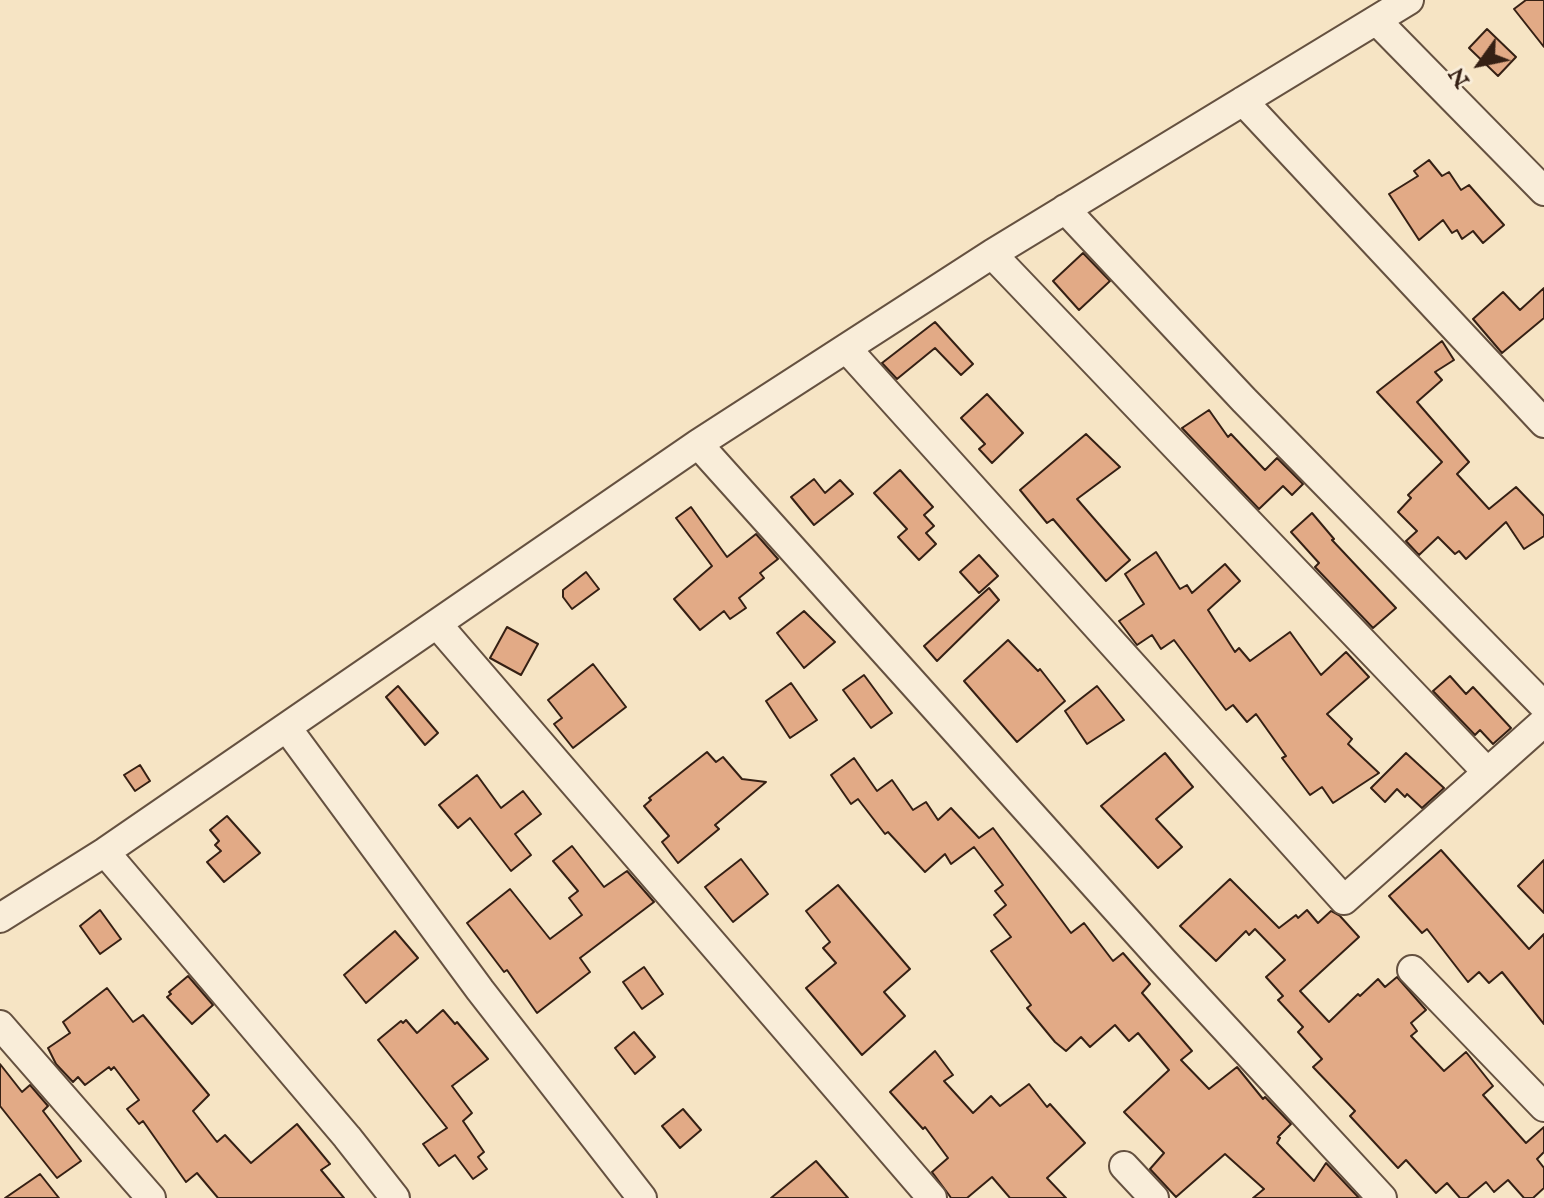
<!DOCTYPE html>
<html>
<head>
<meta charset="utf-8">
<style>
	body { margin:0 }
	#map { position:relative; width:1544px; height:1198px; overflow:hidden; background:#f6e4c4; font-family:"IM FELL English",serif }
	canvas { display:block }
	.north { position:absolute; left:1440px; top:24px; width:80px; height:80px; -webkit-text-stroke:6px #f9edd9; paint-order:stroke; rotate:237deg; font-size:22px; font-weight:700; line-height:32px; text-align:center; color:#352014 }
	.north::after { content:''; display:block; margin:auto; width:28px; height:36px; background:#352014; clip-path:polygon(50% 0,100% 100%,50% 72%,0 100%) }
</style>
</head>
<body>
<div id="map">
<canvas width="1544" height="1198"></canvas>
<div class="north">N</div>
</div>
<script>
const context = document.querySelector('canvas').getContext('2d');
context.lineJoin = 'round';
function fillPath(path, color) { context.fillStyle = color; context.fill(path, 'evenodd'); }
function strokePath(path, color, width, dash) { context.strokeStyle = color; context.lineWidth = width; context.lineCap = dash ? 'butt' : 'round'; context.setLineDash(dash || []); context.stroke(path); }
const building = new Path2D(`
	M1526,0H1544V47L1514,9Z
	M1487,29L1516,57L1498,76L1469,48Z
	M1429,160L1442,176L1449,172L1461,190L1469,185L1504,225L1483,243L1473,231L1462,239L1457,230L1452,233L1443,220L1419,240L1389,194L1418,176L1414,171Z
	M1083,253L1110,281L1079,310L1053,281Z
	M1544,288V318L1502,353L1473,319L1503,292L1520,310Z
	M935,322L973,364L961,375L935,348L897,379L882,363Z
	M1442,341L1454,360L1435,372L1442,380L1417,402L1469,462L1457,474L1489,509L1516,487L1544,516V536L1524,549L1506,522L1466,559L1459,551L1455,554L1438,537L1419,555L1406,541L1417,531L1398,512L1411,498L1408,495L1442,462L1377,392Z
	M987,394L1023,433L992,463L979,449L985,444L961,418Z
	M1209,410L1228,437L1231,434L1265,470L1277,458L1303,484L1292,495L1283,486L1259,509L1182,428Z
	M1086,434L1120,467L1077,499L1130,560L1106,581L1053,519L1047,523L1020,490Z
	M900,470L933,507L924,515L934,526L926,533L936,544L919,560L898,537L907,529L874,493Z
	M814,479L825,493L840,480L853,494L814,525L791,497Z
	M691,507L727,557L756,534L778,559L760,573L764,578L739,598L746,608L730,619L724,611L700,630L674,599L712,566L676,518Z
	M1312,513L1334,539L1332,540L1396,608L1373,628L1315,567L1319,563L1291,532Z
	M1156,552L1180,589L1187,585L1192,593L1225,564L1240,581L1208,610L1235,652L1239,648L1250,661L1290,632L1321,675L1346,652L1369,677L1327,714L1352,739L1348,744L1379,773L1333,803L1322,787L1310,795L1282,758L1286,756L1256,714L1247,722L1233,705L1226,710L1174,640L1161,649L1152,635L1137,645L1119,621L1144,604L1125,574Z
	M979,555L998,576L979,593L960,572Z
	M586,572L599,589L572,609L563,597V590Z
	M989,588L999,600L937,661L924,646Z
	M804,611L835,642L804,668L777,633Z
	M507,627L538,644L521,675L490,658Z
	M1008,640L1038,671L1040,669L1065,701L1017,742L964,681Z
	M593,664L626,707L573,748L554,724L562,718L548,700Z
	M864,675L892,713L871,728L843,690Z
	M1450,676L1466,694L1473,687L1511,728L1493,744L1480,730L1475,735L1433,691Z
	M791,683L817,720L790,738L766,701Z
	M398,686L438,733L425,745L386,697Z
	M1097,686L1124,720L1087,744L1065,711Z
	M707,752L716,762L723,757L742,779L766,782L715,825L719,829L678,863L662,842L669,836L644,806L651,800L649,798Z
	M1165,753L1193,787L1156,819L1182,847L1158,868L1101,806Z
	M1406,753L1444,788L1422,808L1407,794L1405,797L1397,789L1385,802L1371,788Z
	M854,758L877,791L892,780L913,810L926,802L938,820L951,808L979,838L993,828L1071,933L1084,923L1113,961L1123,953L1150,984L1142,993L1192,1051L1181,1060L1209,1089L1237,1067L1263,1099L1265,1097L1291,1124L1278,1137L1280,1138L1277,1143L1314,1181L1326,1163L1359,1198H1253L1264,1189L1225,1154L1176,1197L1150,1169L1164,1153L1124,1112L1169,1070L1138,1033L1129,1041L1115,1025L1090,1047L1081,1037L1066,1051L1055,1042L1027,1008L1031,1005L991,951L1011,937L994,915L1006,905L995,891L1003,885L974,847L951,864L945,854L925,872L888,832L885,834L858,799L851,804L831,775Z
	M140,765L150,781L135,791L124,775Z
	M477,775L501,808L523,791L541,814L515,834L531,855L511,871L470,818L458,828L439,805Z
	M227,816L260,853L224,882L207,862L221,851L215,845L219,841L210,830Z
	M572,846L604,887L627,871L654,902L580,958L590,972L537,1013L507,970L504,972L467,923L510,889L550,939L582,915L569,898L578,891L553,861Z
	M1441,850L1529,949L1544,934V1024L1502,972L1489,983L1479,972L1468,982L1427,929L1422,933L1389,896Z
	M741,859L768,894L733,922L705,887Z
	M1544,860V913L1518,886Z
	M1230,879L1279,928L1296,915L1298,918L1307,910L1318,923L1331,911L1340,916L1359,937L1300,991L1329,1022L1358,994L1360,996L1378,979L1385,987L1397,977L1426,1010L1411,1023L1417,1031L1411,1036L1444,1071L1466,1052L1493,1086L1483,1095L1526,1143L1544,1127V1152L1537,1159L1544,1168V1188L1533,1198H1524L1508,1180L1494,1192L1486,1182L1467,1198H1460L1447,1183L1436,1193L1406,1160L1398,1168L1350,1116L1355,1111L1313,1067L1322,1059L1298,1032L1303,1027L1278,1000L1283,996L1266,977L1285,960L1255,929L1249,935L1246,931L1216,961L1180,926Z
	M838,885L910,969L884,992L905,1016L862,1055L806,988L836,963L823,948L830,942L806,911Z
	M100,910L121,939L100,954L80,926Z
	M395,931L418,958L366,1003L344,975Z
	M644,967L663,994L642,1009L623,982Z
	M188,976L213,1005L192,1024L167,997L171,994L169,992Z
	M107,988L133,1022L143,1015L209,1095L193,1111L217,1142L225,1135L251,1163L297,1124L330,1164L321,1170L344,1198H218L197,1173L186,1182L143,1121L139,1124L127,1109L139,1100L114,1067L111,1070L109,1067L85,1085L78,1077L73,1082L56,1064L48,1048L70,1033L63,1022Z
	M443,1010L455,1024L457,1022L488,1059L452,1086L472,1113L463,1121L484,1152L478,1157L487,1169L473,1179L455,1155L439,1166L423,1144L447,1128L378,1040L401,1021L403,1023L406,1020L417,1033Z
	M634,1032L655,1057L635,1074L615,1048Z
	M935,1051L953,1075L944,1081L973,1113L991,1096L1000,1106L1029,1084L1047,1107L1050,1104L1085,1143L1047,1178L1066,1198H1010L992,1177L967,1198H951L949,1195L932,1172L948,1158L925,1127L923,1129L890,1092Z
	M0,1064L22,1092L30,1085L48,1106L43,1111L81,1161L57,1178L0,1106Z
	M683,1109L701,1130L680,1148L662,1126Z
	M816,1161L848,1198H771Z
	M40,1174L59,1198H5Z`);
const minor = new Path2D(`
	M1377,21L1544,191
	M1243,101L1544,423
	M1065,209L1244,400L1544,706
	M992,254L1487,772
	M847,349L1344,900L1544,722
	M698,444L1163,961L1382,1198
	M437,624L932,1198
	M287,728L480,990L642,1198
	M105,852L347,1137L395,1198
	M0,918L105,852L698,444L992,254L1409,0
	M1412,970L1544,1107
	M0,1025L151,1198
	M1124,1166L1154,1198`);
fillPath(building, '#e2aa86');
strokePath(building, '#352014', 2);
strokePath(minor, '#655140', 32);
strokePath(minor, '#f9edd9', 28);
</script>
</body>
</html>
